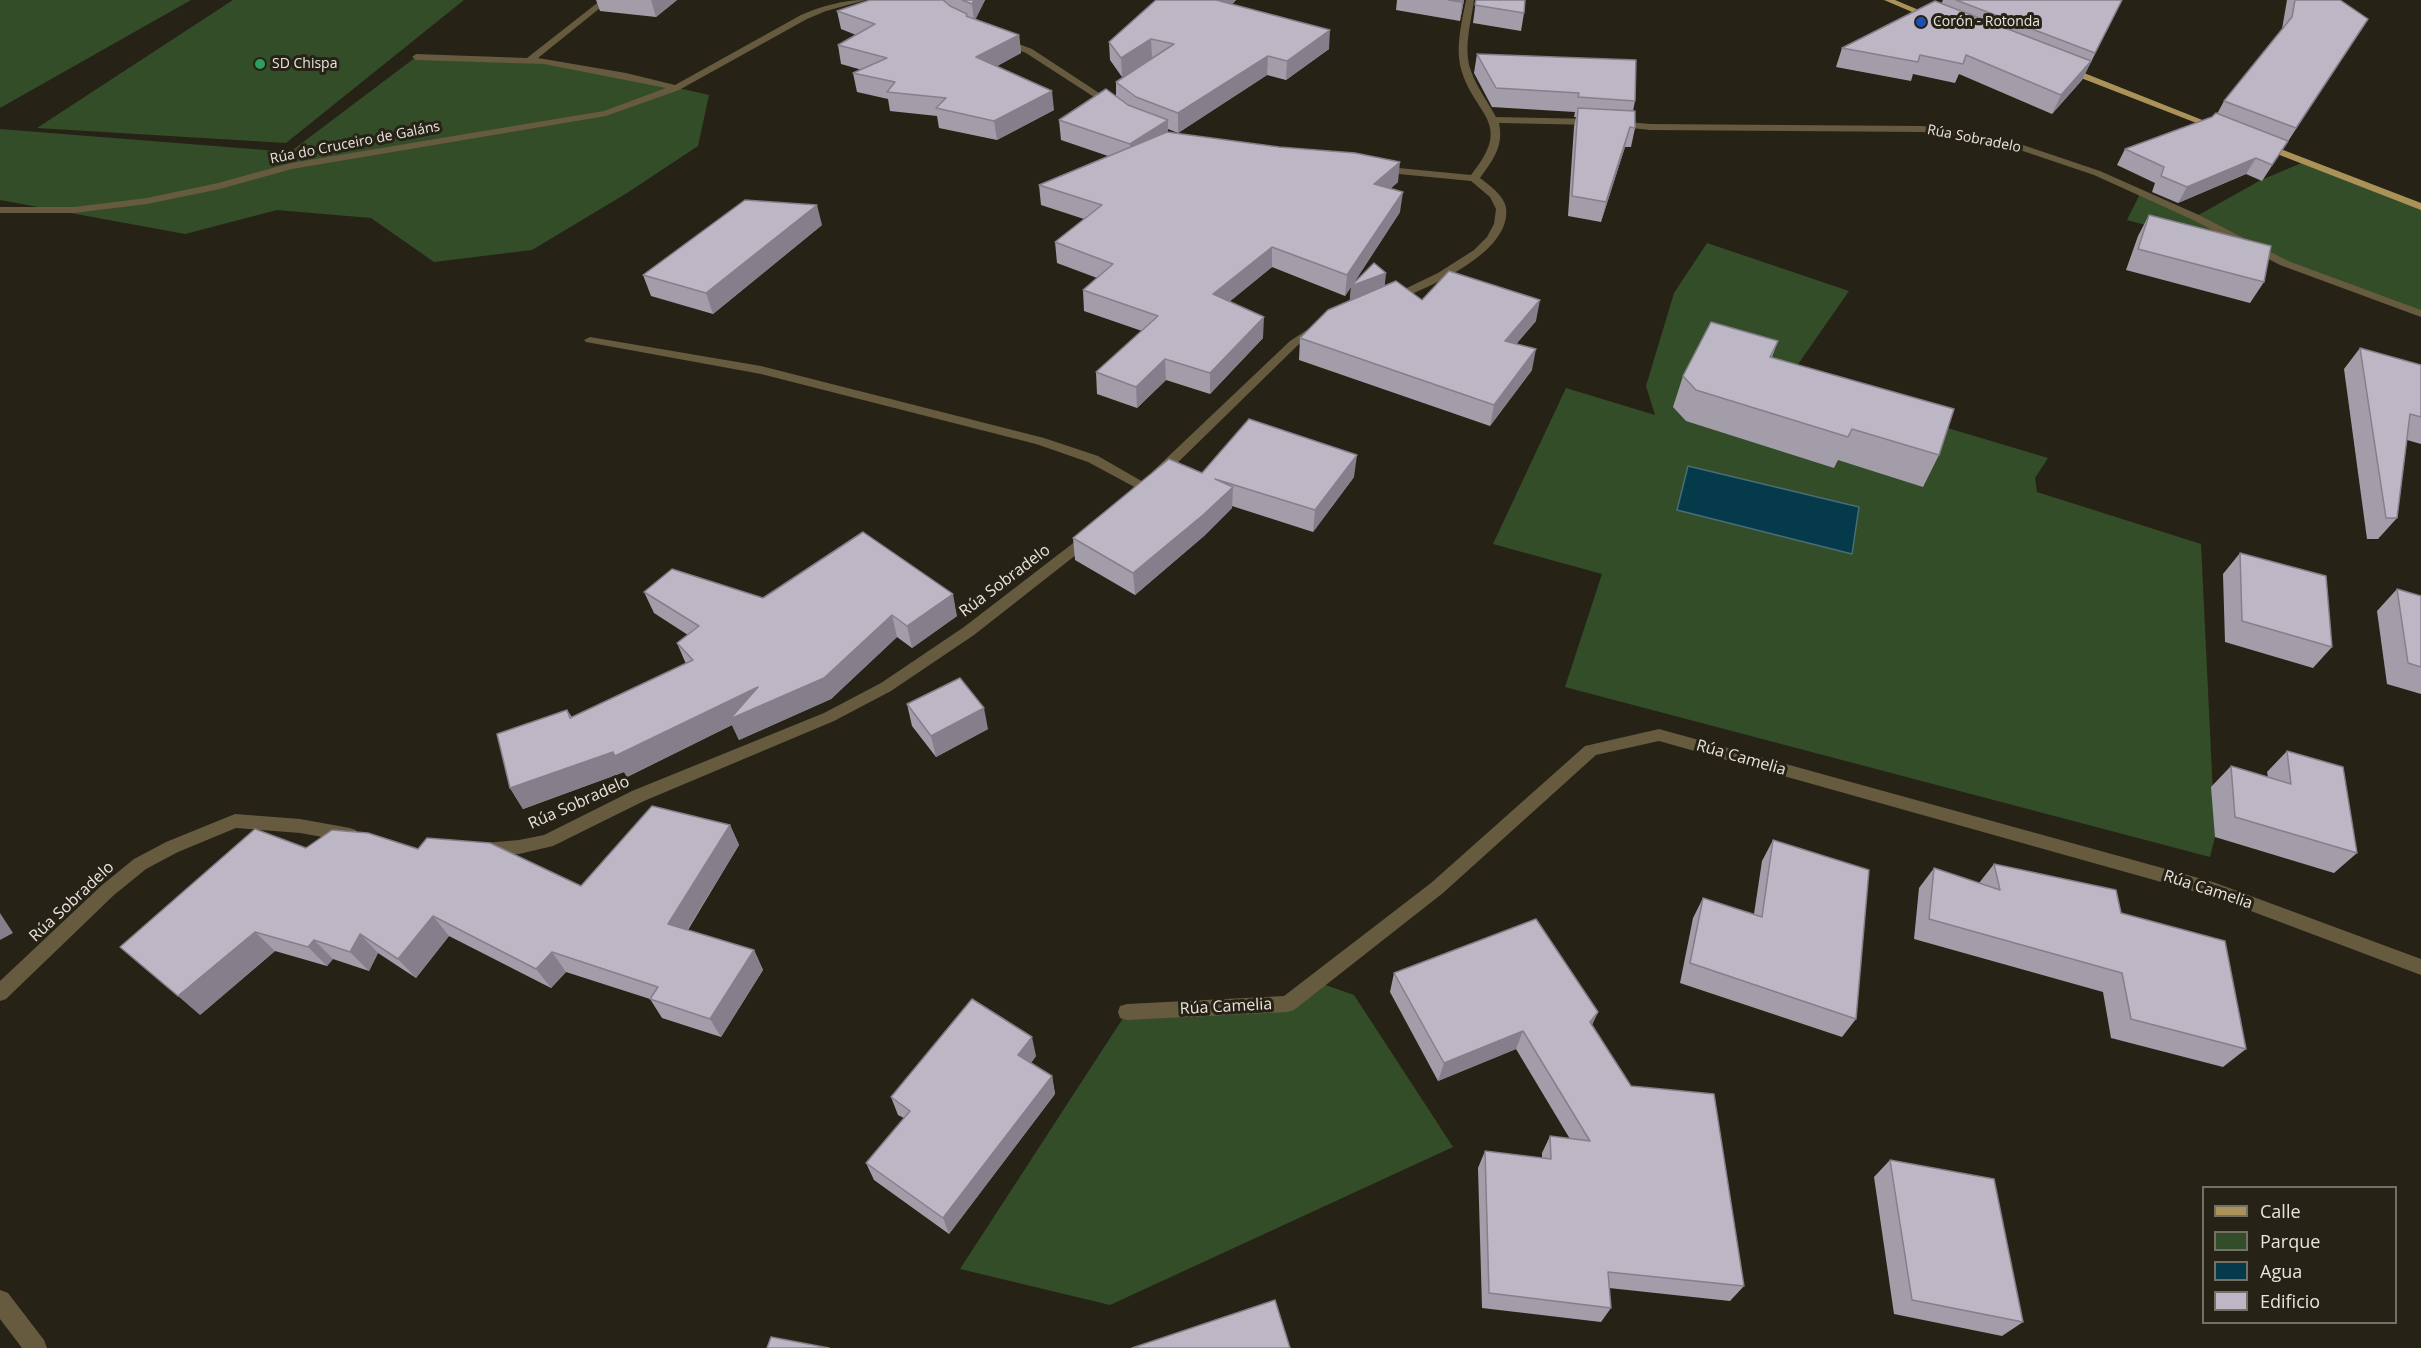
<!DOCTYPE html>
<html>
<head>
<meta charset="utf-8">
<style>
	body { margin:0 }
	#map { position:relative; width:2421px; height:1348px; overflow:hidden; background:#272216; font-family:"Open Sans",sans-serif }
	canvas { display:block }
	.legend { position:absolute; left:2202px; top:1186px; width:195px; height:138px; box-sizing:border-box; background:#272216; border:2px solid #757066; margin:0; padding:8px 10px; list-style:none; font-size:18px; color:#e9e5de }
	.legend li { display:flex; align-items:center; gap:12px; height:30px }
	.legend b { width:30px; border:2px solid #757066 }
</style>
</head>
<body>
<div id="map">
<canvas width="2421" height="1348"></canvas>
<ul class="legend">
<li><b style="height:8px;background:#aa9259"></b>Calle</li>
<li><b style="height:16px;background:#344d29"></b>Parque</li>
<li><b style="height:16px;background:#053a4a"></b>Agua</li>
<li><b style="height:16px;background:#bdb6c5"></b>Edificio</li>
</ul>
</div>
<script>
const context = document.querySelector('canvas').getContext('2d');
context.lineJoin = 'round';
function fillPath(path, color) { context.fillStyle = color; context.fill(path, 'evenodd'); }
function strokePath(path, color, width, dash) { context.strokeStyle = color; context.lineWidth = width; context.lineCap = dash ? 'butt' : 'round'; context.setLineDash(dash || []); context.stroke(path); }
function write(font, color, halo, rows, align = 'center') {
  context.font = font + ' "Open Sans",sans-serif'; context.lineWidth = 6; context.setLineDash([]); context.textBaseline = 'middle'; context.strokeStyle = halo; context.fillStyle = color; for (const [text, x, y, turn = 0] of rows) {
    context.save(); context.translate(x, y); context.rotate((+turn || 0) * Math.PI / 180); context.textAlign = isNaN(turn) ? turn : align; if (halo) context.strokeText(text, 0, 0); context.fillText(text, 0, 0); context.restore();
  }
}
const green = new Path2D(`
	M0,0H191L0,108Z
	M233,0H464L286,143L37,128Z
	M416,57L559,64L626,76L709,95L698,146L627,193L532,250L434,262L371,218L277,210L185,234L0,200V129L290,152Z
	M2304,162L2421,207V314L2284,263L2127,220L2141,192L2195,217L2261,180Z
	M1707,243L1849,291L1787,380L2048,458L2035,478L2037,492L2201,544L2215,837L2210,857L1565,687L1602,574L1493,544L1566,388L1655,415L1646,386L1674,293Z
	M1317,982L1354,995L1453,1147L1110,1305L960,1269L1127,1012L1288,1004Z`);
const water = new Path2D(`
	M1688,466L1859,507L1852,554L1677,510Z`);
const street = new Path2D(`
	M601,0H610L538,58L626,73L675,85L801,15C822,6 843,0 866,0L826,11L807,19L679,90L606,116L292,169L220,189L147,204L74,213H0V207H74L147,198L218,183L291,163L604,111L666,88L544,64L416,60L412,57L416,54L527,58Z
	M1466,0H1474C1471,23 1463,49 1471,71C1477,88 1488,102 1496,117L1593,119L1598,122L1593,125L1499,123C1504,146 1493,160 1480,178C1489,185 1504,195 1506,208C1512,253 1428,287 1396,301H1388V297L1438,273L1474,250L1487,237L1494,224L1496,209L1490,197L1471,181L1378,172L1373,169L1378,166L1471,175C1516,120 1472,116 1460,65C1456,44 1462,21 1466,0Z
	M1003,38L1032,49L1119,106L1111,108L1026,53L1000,43V39Z
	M1617,121L1650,124L1922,126L1968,132L2014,142L2100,171L2199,215L2288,261L2421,310V317L2280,265L2191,219L2094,175L2011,147L1968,138L1922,132L1650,130L1614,126L1612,124Z
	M1316,324L1322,327L1320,329L1298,345L1163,477H1153L1152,474L1153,471L1290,341Z
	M590,337L761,366L1044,438L1098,456L1152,487L1145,491L1140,490L1088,462L1036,444L761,374L586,342L584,340Z
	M1090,532L1095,534L1097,537L1095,540L974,635L891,691L834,721L644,801L553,846L519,854L480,856L474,854L472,849L474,844L519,840L544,835L632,791L824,713L881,683L964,627L1085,534Z
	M1659,729L2213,882L2421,959V975L2211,896L1659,741L1596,755L1443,893L1294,1010L1288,1012L1127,1020L1120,1018L1118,1012L1120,1006L1127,1004L1284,996L1431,883L1585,746Z
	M235,814L300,819L350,828L356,830L358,835L356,840L350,842L300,833L236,828L178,852L146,869L114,895L6,999L0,1001V981L102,885L134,859L166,842Z
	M0,1290L8,1293L44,1340L47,1348H22L0,1319Z`);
const primary = new Path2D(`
	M1884,0H1895L1938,18L1931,20Z
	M2063,67H2069L2225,129L2217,131L2063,71Z
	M2259,143H2265L2421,203V210L2259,147Z`);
const wall = new Path2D(`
	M596,0H677L656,17L600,11Z
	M870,0H985L975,20L1019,35L1021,53L997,66L1054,110L997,140L939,128L937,116L890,111L888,99L857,92L853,73L862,70L841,64L838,45L856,35L841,29L837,11Z
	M1156,0H1236L1232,4L1329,49L1286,80L1267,75L1178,133L1168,129V132L1398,182L1390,189L1400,212L1353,284L1385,285L1422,300L1536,321L1516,344L1532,370L1490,426L1299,360L1300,338L1350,300L1351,287L1345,296L1272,267L1229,302L1263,338L1210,394L1166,380L1137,408L1097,394L1096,372L1142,331L1084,311L1083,290L1097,278L1057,263L1055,242L1084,219L1041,205L1039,185L1108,156L1061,140L1059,120L1116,97V82L1153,58L1122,77L1110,60L1109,42Z
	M1397,0H1464L1460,21L1396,10Z
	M1476,0L1524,13L1521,31L1473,23Z
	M1943,0H2122L2082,80L2052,114L1959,74L1955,83L1913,74L1911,81L1836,67L1842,48L1941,4Z
	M2287,0H2340L2368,19L2262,181L2246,174L2178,203L2152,192L2155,183L2117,165L2125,149L2212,117L2217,114L2224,101L2282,29Z
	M1477,54L1635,101L1633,111L1635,128L1631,147H1625L1601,222L1568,216L1574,127L1576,117H1574L1575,112L1492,107L1474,73Z
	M2149,215L2264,282L2250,303L2126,270L2138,236Z
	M822,225L713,314L651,296L643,275Z
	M1778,341L1772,357L1939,455L1923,487L1838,460L1834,468L1686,421L1673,407L1683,376Z
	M2360,348L2421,365V444L2407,440L2397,518L2378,539H2367L2344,369Z
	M1202,473L1354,477L1313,532L1232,506V508L1204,536L1135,595L1075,560L1073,538Z
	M2240,553L2332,647L2313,668L2225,642L2223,574Z
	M2397,589L2421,596V694L2387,684L2377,611Z
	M644,592L763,598L957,616L912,648L897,637L831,699L739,740L732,725L627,777L624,772L523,809L510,788L567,710L572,717L686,664L677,643L688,635L654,613Z
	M907,704L988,729L936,757L912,726Z
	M2287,751L2357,853L2334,873L2215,837L2211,787L2231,766L2268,777L2267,772Z
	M730,825L739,845L688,930L754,950L763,970L721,1037L662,1018L650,999L566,972L551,988L449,936L416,978L378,953L369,971L333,959L327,966L275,951L200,1015L306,848L581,886Z
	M1773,840L1856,1019L1842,1037L1680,983L1693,918L1703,898L1754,914L1762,861Z
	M1994,864L2121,913L2246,1049L2223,1067L2111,1038L2103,992L1914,939L1919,888L1934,868L1979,883Z
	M1394,973L1598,1012L1592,1025L1744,1286L1730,1301L1609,1288L1611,1308L1601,1322L1482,1308L1478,1168L1485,1151L1542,1158V1153L1550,1136L1570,1139L1516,1049L1438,1081L1390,992Z
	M1036,1056L1031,1063L1052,1076L1055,1094L949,1234L874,1180L866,1163L904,1118L898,1115L891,1097Z
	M1890,1160L2023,1322L2002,1336L1894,1314L1874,1177Z`);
const shadedWall = new Path2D(`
	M651,0H677L656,17Z
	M974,0H985L974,22L972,4Z
	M1214,0H1236L1229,8Z
	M1463,0H1464L1460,21L1462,2Z
	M1330,30L1329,49L1286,80L1287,61Z
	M1019,35L1021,53L979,76L976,57Z
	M1151,39L1152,58L1122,77L1121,58Z
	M1268,56L1267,75L1178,133V113Z
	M2091,61L2082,80L2052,114L2061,95Z
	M1052,91L1054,110L997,140L994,121Z
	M1168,120V140L1131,164L1130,144Z
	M1630,127L1625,147L1601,222L1606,202Z
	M2256,158L2246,174L2178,203L2187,187Z
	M1400,162L1398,182L1372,205L1374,184Z
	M1403,192L1400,212L1352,286L1386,273L1384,294L1349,307L1351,287L1345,296L1347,275Z
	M817,205L822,225L713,314L706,293Z
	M1272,247V267L1213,315V294Z
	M1540,300L1536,321L1501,362L1505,341Z
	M1264,317L1263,338L1210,394V373Z
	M1536,349L1532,370L1490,426L1494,405Z
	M1165,359L1166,380L1137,408L1136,387Z
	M1357,455L1354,477L1313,532L1315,510Z
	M1233,487L1232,508L1204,536L1135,595L1133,573Z
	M953,594L957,616L912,648L907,626Z
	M892,615L897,637L831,699L739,740L732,725L627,777L615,756Z
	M984,708L988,729L936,757L931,736Z
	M613,752L624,772L523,809L510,788Z
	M730,825L739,845L679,943L668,924Z
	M0,913L13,933L0,940Z
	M433,916L449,936L416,978L398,959Z
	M255,932L275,951L200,1015L178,996Z
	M360,934L378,953L369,971L350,952Z
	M314,940L333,959L327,966L308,947Z
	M754,950L763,970L721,1037L710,1019Z
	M552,952L566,972L551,988L536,969Z
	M1598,1012L1589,1030L1590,1022Z
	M1523,1031L1516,1049L1438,1081L1444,1063Z
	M1032,1037L1036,1056L1023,1073L1018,1055Z
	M1052,1076L1055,1094L949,1234L943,1218Z`);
const building = new Path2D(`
	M870,0H943L950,6L967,14L966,16L1019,35L976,57L1052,91L994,121L936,108L946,98L887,92L895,82L853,73L887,58L838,45L875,24L837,11Z
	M962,0H974L972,4Z
	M1156,0H1216L1330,30L1287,61L1268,56L1178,113L1136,97L1116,82L1174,44L1151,39L1121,58L1109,42Z
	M1448,0H1463L1462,2Z
	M1476,0H1525L1524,13L1475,5Z
	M1956,0H2122L2095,53Z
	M2295,0H2340L2368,19L2296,128L2224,101L2292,17Z
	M1935,1L2091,61L2061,95L1966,55L1963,64L1920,55L1918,62L1842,48Z
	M1477,54L1636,60L1635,101L1578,97L1579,93L1496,88Z
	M1106,89L1128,105L1168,120L1130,144L1059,120Z
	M1578,108L1635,111V128L1630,127L1606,202L1572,196Z
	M2216,113L2288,141L2272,165L2256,158L2187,187L2161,176L2164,167L2125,149L2212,117Z
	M1167,132L1279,147L1355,153L1400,162L1374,184L1403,192L1347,275L1272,247L1213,294L1264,317L1210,373L1165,359L1136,387L1096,372L1158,316L1083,290L1113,264L1055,242L1102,205L1039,185Z
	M745,200L817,205L706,293L643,275Z
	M2149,215L2271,246L2264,282L2138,249Z
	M1374,263L1386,273L1351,286Z
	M1449,271L1540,300L1505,341L1536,349L1494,405L1300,338L1328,310L1396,281L1422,300Z
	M1711,322L1778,341L1770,357L1954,409L1939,455L1852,429L1848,437L1696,390L1683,376Z
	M2360,348L2421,365V417L2410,414L2397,518H2386Z
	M1249,419L1357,455L1315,510L1215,479L1233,487L1203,515L1133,573L1073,538L1169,459L1202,473Z
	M863,532L953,594L907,626L892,615L824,678L730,719L758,687L615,756L613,752L510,788L497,734L567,710L570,718L693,660L677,643L699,626L644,592L672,569L763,598Z
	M2240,553L2326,576L2332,647L2242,621Z
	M2397,589L2421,596V667L2408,663Z
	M960,678L984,708L931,736L907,704Z
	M2287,751L2343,767L2357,853L2235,817L2231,766L2291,784Z
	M652,806L730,825L668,924L754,950L710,1019L650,999L658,987L552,952L536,969L433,916L398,959L360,934L350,952L314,940L308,947L255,932L178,996L120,947L255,829L306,848L332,830L368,833L418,849L427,838L490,843L581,886Z
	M1773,840L1869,870L1856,1019L1690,963L1703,898L1762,917Z
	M1994,864L2116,890L2121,913L2225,941L2246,1049L2131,1019L2122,973L1929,919L1934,868L2000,890Z
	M1536,919L1598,1012L1590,1022L1631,1086L1714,1094L1744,1286L1608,1272L1611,1308L1489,1293L1485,1151L1551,1159L1550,1136L1590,1141L1523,1031L1444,1063L1394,973Z
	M972,999L1032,1037L1018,1055L1052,1076L943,1218L866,1163L910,1111L891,1097Z
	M1890,1160L1994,1179L2023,1322L1912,1300Z
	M1275,1300L1290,1348H1132Z
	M771,1337L829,1348H767Z`);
const markers = [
	[1921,22,6,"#1a4fb4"],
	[260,64,6,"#2e9e5b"]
];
const farPoinames = [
	["Corón - Rotonda",1933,22],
	["SD Chispa",272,64]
];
const farStreetnames = [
	["Rúa Sobradelo",1974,139,11],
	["Rúa do Cruceiro de Galáns",355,143,-11]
];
const streetNames = [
	["Rúa Sobradelo",1005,581,-37],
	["Rúa Camelia",1741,758,16],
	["Rúa Sobradelo",579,803,-24],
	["Rúa Camelia",2208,890,18],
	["Rúa Sobradelo",72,902,-43],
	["Rúa Camelia",1226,1007,-3]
];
fillPath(green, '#344d29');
fillPath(water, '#053a4a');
strokePath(water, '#496d76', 1.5);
fillPath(street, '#665a3f');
fillPath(primary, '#aa9259');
fillPath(wall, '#a39da9');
fillPath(shadedWall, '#847f8a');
fillPath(building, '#bdb6c5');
strokePath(building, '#847f8a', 1.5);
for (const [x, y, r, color] of markers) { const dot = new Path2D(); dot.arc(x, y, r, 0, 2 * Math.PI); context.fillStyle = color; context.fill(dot); strokePath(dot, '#272216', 2); }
write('14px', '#e9e5de', '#272216', farPoinames, 'left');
write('14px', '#e9e5de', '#272216', farStreetnames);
write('16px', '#e9e5de', '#272216', streetNames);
</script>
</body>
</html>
